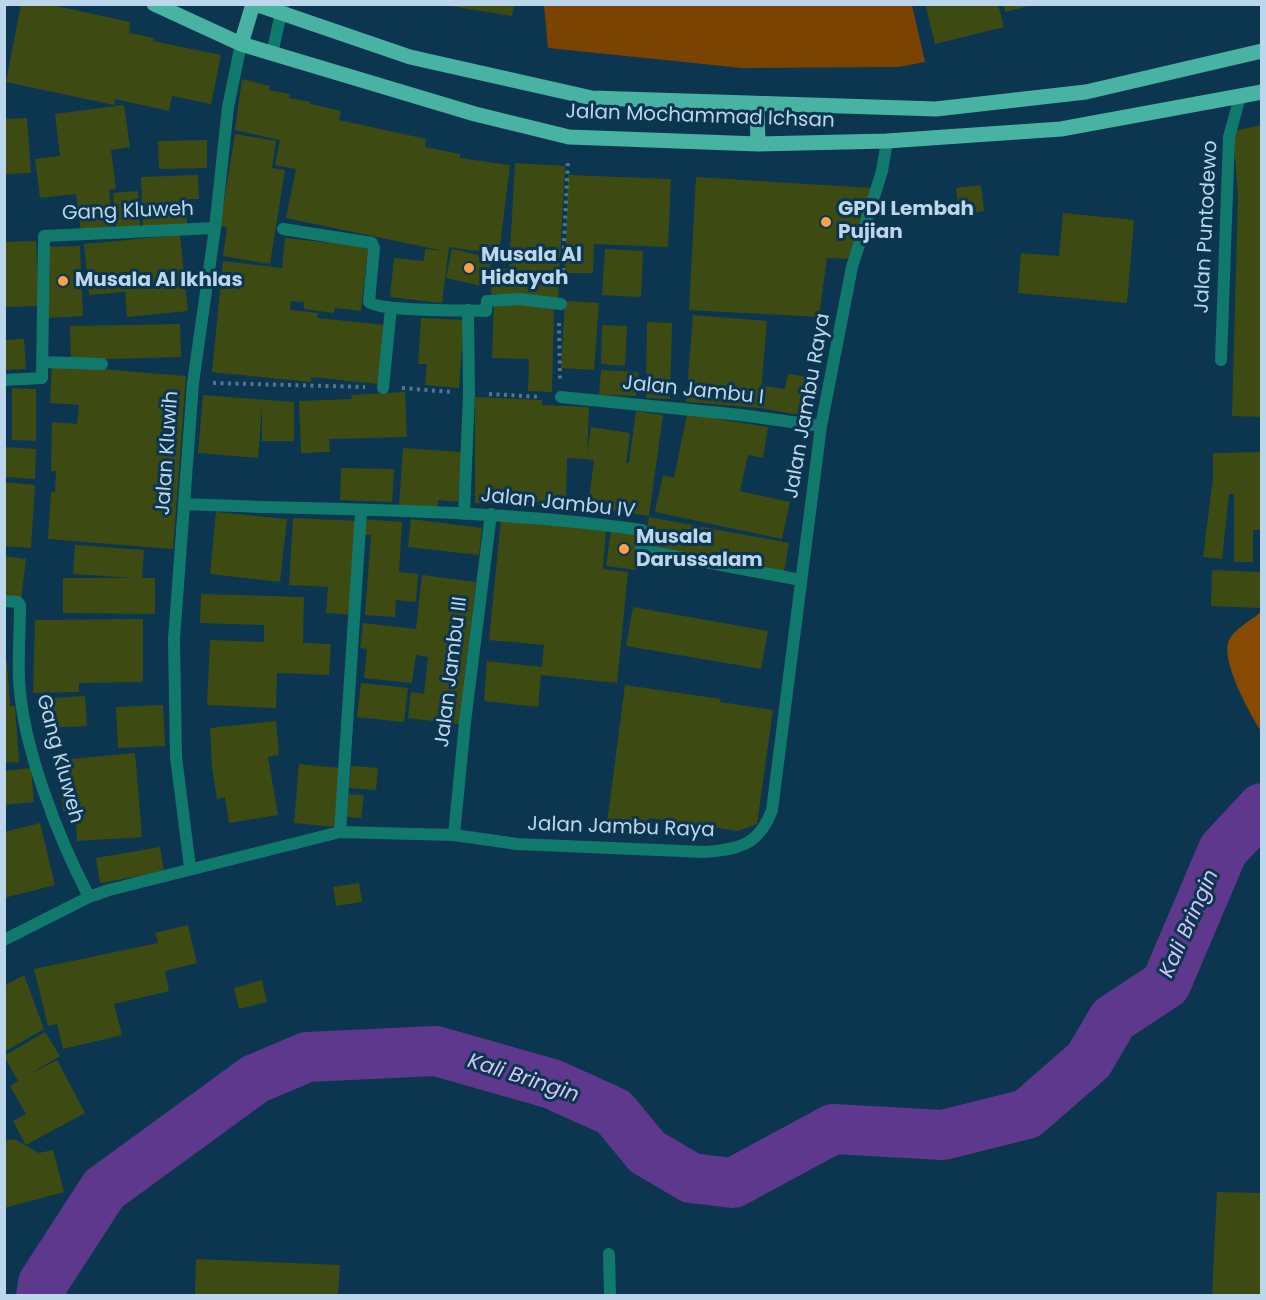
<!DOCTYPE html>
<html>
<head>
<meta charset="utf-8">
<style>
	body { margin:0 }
	#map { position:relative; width:1266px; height:1300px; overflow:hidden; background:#0c354f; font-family:Poppins,sans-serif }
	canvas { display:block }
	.frame { position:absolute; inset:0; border:6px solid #bcd6eb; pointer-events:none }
</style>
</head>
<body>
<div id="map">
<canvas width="1266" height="1300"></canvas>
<div class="frame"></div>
</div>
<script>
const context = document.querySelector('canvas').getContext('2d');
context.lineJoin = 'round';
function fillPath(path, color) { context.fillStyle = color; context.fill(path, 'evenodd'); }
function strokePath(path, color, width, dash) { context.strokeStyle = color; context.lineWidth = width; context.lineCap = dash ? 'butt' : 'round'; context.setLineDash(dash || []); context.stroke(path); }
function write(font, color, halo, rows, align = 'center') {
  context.font = font + ' Poppins,sans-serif'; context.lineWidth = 6; context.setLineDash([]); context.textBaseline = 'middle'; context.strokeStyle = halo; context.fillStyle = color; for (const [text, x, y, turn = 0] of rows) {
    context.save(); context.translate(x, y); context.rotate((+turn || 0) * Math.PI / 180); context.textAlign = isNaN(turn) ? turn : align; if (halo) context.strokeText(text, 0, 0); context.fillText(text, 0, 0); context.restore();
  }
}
const green = new Path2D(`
	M544,5H912L925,62L899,67L742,68L548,48Z`);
const forest = new Path2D(`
	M1261,612V731C1249,713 1220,660 1229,640C1234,629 1252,620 1261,612Z`);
const river = new Path2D(`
	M41,1296L43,1283L104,1189L255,1079L307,1057L436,1051L552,1084L614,1112L647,1152L691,1178L733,1183L833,1129L943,1135L1027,1114L1089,1060L1113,1019L1166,984L1223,850L1262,808`);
const building = new Path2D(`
	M21,4H47L130,22L129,33L154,38L153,41L221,55L211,104L172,96L169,111L115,99L114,105L6,82Z
	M438,4H514L512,16Z
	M925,4H998L1004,27L935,44Z
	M1004,4H1031L1032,5L1005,12Z
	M242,79L270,86L269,90L290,94L289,98L311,102L310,104L341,111L339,120L426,139L425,147L460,154V158L510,165L499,254L449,247L442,303L390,297L394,258L424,261L425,249L444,251L286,218L296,169L275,165L280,140L235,130Z
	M124,105L130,147L111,150L116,189L109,190L113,228L81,232L76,194L40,198L35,159L60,156L55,114Z
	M27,118L31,173L4,174V119Z
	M1262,125V417L1232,416L1238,195L1233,131Z
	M235,134L276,141L272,168L285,170L270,264L223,256L227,227L220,226Z
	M207,140V168L159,169L158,141Z
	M515,163L565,166L558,298L491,294L493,267L509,269Z
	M198,175L199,199H187V226L143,227L141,177Z
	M568,175L671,179L668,247L594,244L593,273H565Z
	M696,177L871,188L849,259L827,258L819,317L689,310Z
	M981,185L984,211L959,215L956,188Z
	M138,191L140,227L116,229L113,193Z
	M1063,213L1134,220L1127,303L1018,293L1021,253L1059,256Z
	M180,235L188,311L127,317L125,292L89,295L84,244Z
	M285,238L368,247L361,311L335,308L334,313L304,309V302L291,301L290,310L318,313L317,318L386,325L379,384L311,377V382L212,372L223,261L282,268Z
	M36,241L39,306L6,307L4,242Z
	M80,246L83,316L47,318L43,247Z
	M452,249L492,258L486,287L446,278Z
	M605,249L643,251L641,297L602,295Z
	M565,301L599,303L594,370L561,368Z
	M494,303L554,305L552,392L528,391L529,359L492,358Z
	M693,315L767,321L760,402L763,386L785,389L788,374L817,378L811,417L760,408L686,402Z
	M421,318L464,320L459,388L425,385L427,364H418Z
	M647,322L672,323L670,399L646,398Z
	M180,324L181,357L71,360L70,326Z
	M602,325L627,326L625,366L601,364Z
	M24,339L26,369L4,370V340Z
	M52,365L186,376L173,549L48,539L51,492H55L56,471H51L52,422L77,424L79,405L50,403Z
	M601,370L638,372L636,396L599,395Z
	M12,388L36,389V441L12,440Z
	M405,392L407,437L329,439L330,452L301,453L299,401L352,399L351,395Z
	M203,395L294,402V441H262V406L258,458L198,453Z
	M475,397L542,400V405L589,407L587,454L591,427L630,433L626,463H629L636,411L663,415L649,516L588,507L594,461L587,459L567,458L566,503L538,502L537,506L475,503Z
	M687,414L768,427L763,458L748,455L740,491L790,502L782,539L655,512L663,475L674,478Z
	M4,447L36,449L35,479L4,477Z
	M403,448L461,452L458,502L438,500V509L399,506Z
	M1262,452V530H1253V562H1234V494H1229L1222,559L1203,557L1213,478V453Z
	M341,468L394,469L392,502L340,500Z
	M4,482L35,485L31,548L4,546Z
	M216,512L287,519L280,582L210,574Z
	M649,517L789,543L784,572L643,546Z
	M293,518L358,521L353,615L326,613L328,587L289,585Z
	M364,519L402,522L399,572L418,574L416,602L396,600L395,617L365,615L371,535H363Z
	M411,519L482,528L479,555L408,547Z
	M501,519L606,530L603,569L628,572L617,683L541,675L538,707L484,701L487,661L542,667L544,645L489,640Z
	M611,529L641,533L636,570L606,566Z
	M75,545L144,550L142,578H155V614L63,613V578H134L73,574Z
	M4,556L26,559L21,600L4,598Z
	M1212,570L1261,572L1260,608L1211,606Z
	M422,575L476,582L459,724L408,718L411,692L424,694L428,657L416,655L412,683L364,678L367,649L360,648L363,623L416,629Z
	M201,594L304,597L303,643L331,644L329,675L277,673L276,708L207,705L210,640L264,642V625L200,623Z
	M633,607L768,631L761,669L626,646Z
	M143,619V682L79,683V692L33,693L35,620Z
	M4,662H7L10,706H15L19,762L4,763Z
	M361,683L408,688L404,722L357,717Z
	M625,685L721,699L720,702L773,710L757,824L738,831L649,818L647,829L607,823Z
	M85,696L87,726L42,728L40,699Z
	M163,705L165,746L118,748L116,707Z
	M276,721L279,755L268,757L278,815L229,823L225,797L217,799L212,767L210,728Z
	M135,753L142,837L77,841L75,811H63L59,760Z
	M299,764L340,768L335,827L294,823Z
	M351,766L378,768L376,790L349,788Z
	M31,768L34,802L4,805V771Z
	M349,794L364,795L361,818L347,817Z
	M40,823L55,885L4,898V832Z
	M160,847L164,872L100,883L96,858Z
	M359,883L362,902L336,906L333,887Z
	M188,925L197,963L165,971L169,991L114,1004L122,1035L63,1049L57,1024L48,1026L34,969L158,943L155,933Z
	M24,975L44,1029L4,1052V986Z
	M262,980L267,1002L239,1009L234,988Z
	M45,1032L60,1056L27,1076L57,1060L85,1113L26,1145L13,1121L26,1114L10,1086L18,1081L4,1056Z
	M14,1139L39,1153L53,1150L64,1192L4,1208V1141Z
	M1217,1192L1262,1193V1296H1212Z
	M196,1259L340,1265L338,1296H195Z`);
const path = new Path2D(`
	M562,286L568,159
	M559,323L560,379
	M213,383L365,387
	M402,388L452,392
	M489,394L541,397`);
const lane = new Path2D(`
	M609,1254L610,1296`);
const street = new Path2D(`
	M272,54L283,4
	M283,229L372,243L374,248L369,302C382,312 465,310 486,311L487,301L519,299L561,304
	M1221,360L1229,137L1240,97
	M42,362L102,364
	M4,380L42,378L44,236L215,228
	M383,388L391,308
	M561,397L741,415L821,426
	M184,504C337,511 491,508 642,530L641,550L801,580
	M464,514L469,393L468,310
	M4,601L18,602L20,605C20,630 18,655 19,679C22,746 58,837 89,897
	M340,832L361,512
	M454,835L465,722L491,514
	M190,867L176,757L174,639L193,383L215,228L228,107L241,44
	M4,940L89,897L109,890L340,832L454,835L517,844L705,852C740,849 759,845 772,810L821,426L852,267L882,171L887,141`);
const primary = new Path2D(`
	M154,4L241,44L475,114L569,137L758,144L887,141L1061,129L1262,92
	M255,4L410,57L592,98L936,109L1086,92L1262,51
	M241,44L253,4
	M757,106L758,144`);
const markers = [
	[826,222,6,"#f8a04b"],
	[469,268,6,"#f8a04b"],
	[63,281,6,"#f8a04b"],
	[624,549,6,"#f8a04b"]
];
const streetNames = [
	["Jalan Mochammad Ichsan",700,117,2],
	["Gang Kluweh",128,212,-2],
	["Jalan Puntodewo",1207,227,-87],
	["Jalan Jambu I",693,391,6],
	["Jalan Jambu Raya",808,406,-80],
	["Jalan Kluwih",168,453,-86],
	["Jalan Jambu IV",558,504,6],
	["Jalan Jambu III",452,672,-83],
	["Gang Kluweh",59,759,75],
	["Jalan Jambu Raya",621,828,2]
];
const poiNames = [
	["GPDI Lembah",838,210],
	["Pujian",838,233],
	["Musala Al",481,256],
	["Hidayah",481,279],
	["Musala Al Ikhlas",75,281],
	["Musala",636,538],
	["Darussalam",636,561]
];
const waterNames = [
	["Kali Bringin",1190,924,-66],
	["Kali Bringin",523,1079,18]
];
fillPath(green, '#7a4300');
fillPath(forest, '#864a00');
strokePath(river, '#5e388d', 50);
fillPath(building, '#3d4b12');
strokePath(path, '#53768e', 4, [3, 4.5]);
strokePath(lane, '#11796c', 12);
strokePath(street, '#11796c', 12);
strokePath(primary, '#48b3a3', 15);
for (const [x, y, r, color] of markers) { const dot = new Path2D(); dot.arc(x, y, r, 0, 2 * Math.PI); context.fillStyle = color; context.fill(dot); strokePath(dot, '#0c354f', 2); }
write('20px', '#bcd6eb', '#0c354f', streetNames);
write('bold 20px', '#bcd6eb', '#0c354f', poiNames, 'left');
write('italic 21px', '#d5c4f3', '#0c354f', waterNames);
</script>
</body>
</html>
